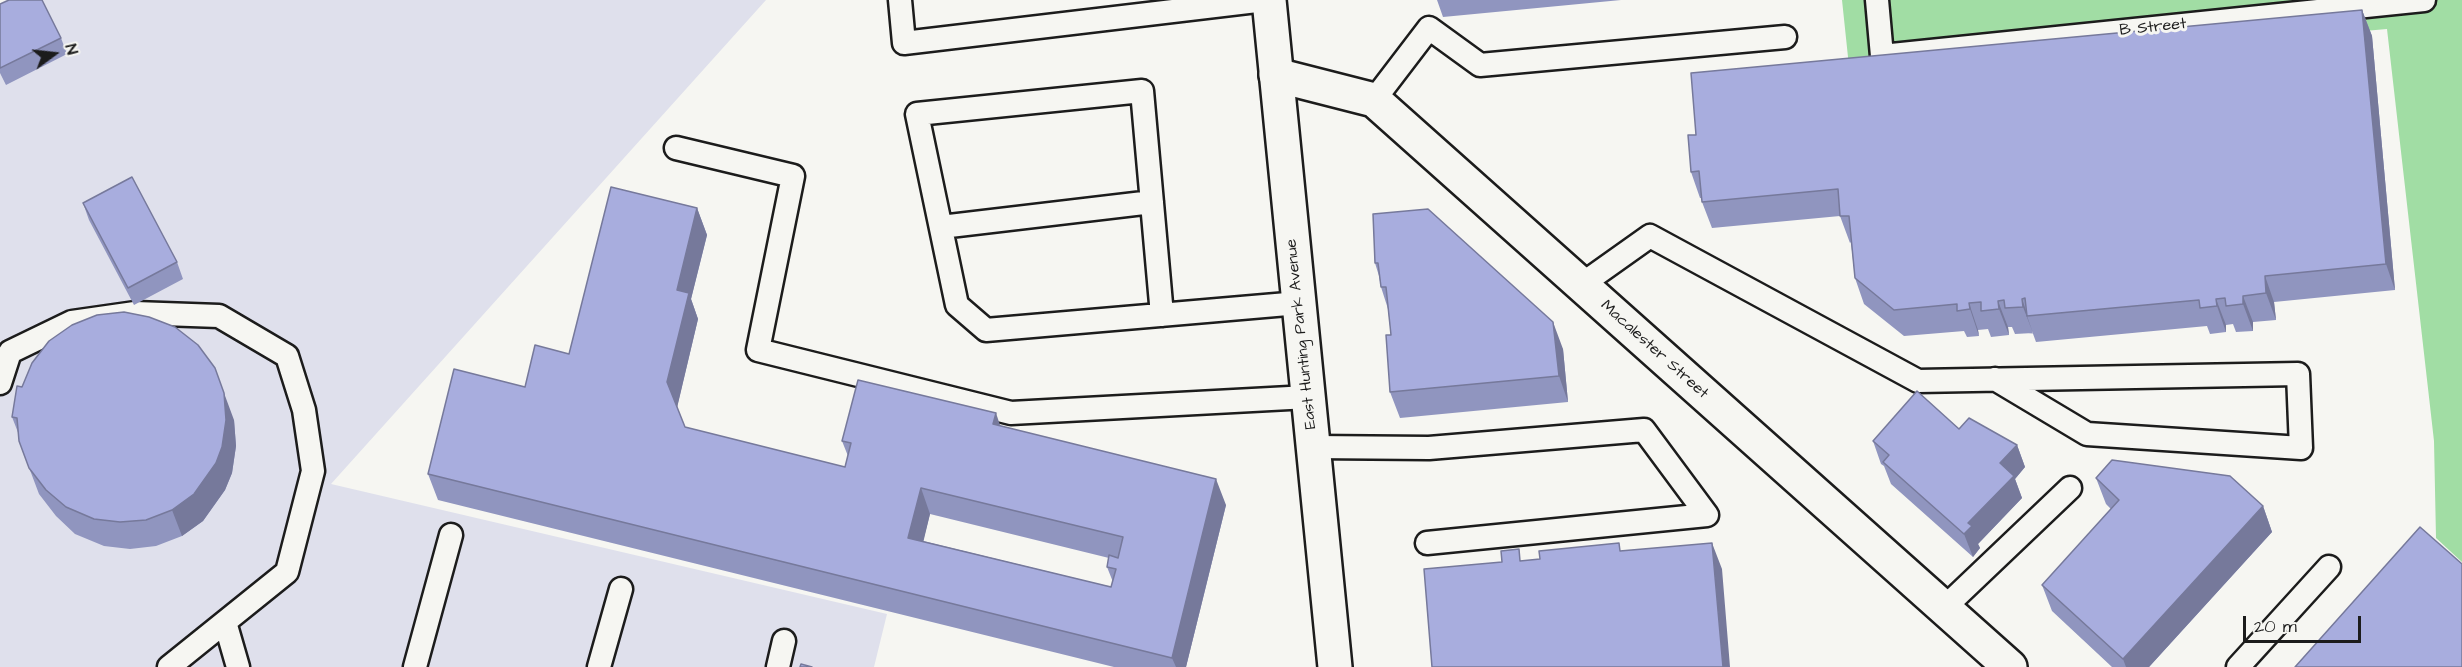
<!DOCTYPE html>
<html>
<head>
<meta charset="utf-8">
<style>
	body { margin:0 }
	#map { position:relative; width:2462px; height:667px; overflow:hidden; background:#f6f6f2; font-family:"Architects Daughter",sans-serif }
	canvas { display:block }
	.north { position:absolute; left:24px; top:24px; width:60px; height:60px; -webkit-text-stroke:4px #f6f6f2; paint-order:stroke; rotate:75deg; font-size:16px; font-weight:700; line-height:24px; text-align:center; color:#1c1c1c }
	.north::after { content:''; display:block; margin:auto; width:21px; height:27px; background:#1c1c1c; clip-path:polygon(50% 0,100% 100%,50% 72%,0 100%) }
	.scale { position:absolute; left:2243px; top:616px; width:118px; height:27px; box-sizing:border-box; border:3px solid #1c1c1c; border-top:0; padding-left:8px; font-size:18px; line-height:21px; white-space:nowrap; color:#1c1c1c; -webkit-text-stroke:4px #f6f6f2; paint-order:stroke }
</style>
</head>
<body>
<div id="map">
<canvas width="2462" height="667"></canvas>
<div class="north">N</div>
<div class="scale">20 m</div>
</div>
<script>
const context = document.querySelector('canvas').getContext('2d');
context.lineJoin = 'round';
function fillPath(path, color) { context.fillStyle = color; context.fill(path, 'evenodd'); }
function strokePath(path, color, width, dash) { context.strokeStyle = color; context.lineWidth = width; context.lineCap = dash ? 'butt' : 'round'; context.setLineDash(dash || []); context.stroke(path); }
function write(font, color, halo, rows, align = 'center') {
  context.font = font + ' "Architects Daughter",sans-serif'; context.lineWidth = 6; context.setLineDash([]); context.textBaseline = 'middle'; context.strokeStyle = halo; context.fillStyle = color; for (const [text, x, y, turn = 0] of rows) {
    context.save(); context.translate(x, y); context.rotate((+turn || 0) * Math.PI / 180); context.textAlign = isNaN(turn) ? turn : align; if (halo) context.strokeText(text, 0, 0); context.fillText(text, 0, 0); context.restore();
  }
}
const built = new Path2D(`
	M6,0H766L331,484L887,614L874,667H0V3Z`);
const green = new Path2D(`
	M1842,0H2462V562L2436,538L2434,441L2387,29L1850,76Z`);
const lane = new Path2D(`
	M900,0L904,43L1265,0
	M1877,0L1882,56L2424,0
	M1374,100L1429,28L1480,65L1785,37
	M676,148L793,176L758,350L1011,413L1308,397
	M941,227L1152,202
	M1581,285L1650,236L1918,381L2298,374L2301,448L2087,434L1995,379
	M1162,315L1142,91L917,114L957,305L986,330L1299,303
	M0,383L10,352L72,322L135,313L219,316L287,356L304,410L313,471L287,572L169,667
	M1313,447L1429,448L1644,430L1707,515L1427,543
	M1944,608L2070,488
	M225,622L238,667
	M415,667L451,535
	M599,667L621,589
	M778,667L784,641
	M2238,667L2329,567`);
const street = new Path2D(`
	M1276,75L1374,100L2010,667`);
const secondary = new Path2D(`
	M1269,0L1335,667`);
const wall = new Path2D(`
	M1437,0H1621L1443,17Z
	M0,4L61,38L67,54L6,85L0,73Z
	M2362,10L2372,36L2395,290L2274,302L2276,320L2253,322V331L2236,332L2233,324L2226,325V332L2210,334L2207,326L2036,342L2032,331L2033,333L2015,334L2012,327H2008L2009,335L1991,337L1988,329L1978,330L1979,336L1967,337L1964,331L1904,336L1864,304L1855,278L1851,242L1850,243L1840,216L1712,228L1702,202V198H1700L1691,172L1696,135Z
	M83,203L177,262L183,279L134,305L89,220Z
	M697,208L707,235L691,299L698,319L677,407L685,427L845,467L848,456L842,441L1000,426L1226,505L1186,667H1114L438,500L428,474L525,387L569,354ZM930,514L1109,558L1107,567L1113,582L1111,587L923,541Z
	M1373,214L1563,349L1568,402L1400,418L1390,392L1391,335L1388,309L1381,287L1379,276L1375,263Z
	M22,387L234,420L236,446L232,473L225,490L203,521L182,536L156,546L130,549L104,546L75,534L56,516L39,494L19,441V435L12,417Z
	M1959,429L2017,445L2025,467L2015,479L2022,498L1978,544L1980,548L1973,557L1891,484L1884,466L1881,464L1873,441Z
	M2096,478L2263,506L2272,532L2149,667H2112L2052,611L2042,585L2111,509L2106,504Z`);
const shadedWall = new Path2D(`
	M2362,10L2372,36L2395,290L2386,264Z
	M697,208L707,235L691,299L698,319L677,408L667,382L677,290Z
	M2265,276L2274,302L2276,320L2266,293Z
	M2243,296L2253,322V331L2243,304Z
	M2022,299L2028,316H2027L2033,333L2023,307Z
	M2216,299L2226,325V332L2217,306Z
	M1998,301L2008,327L2009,335L1999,309Z
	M1969,303L1978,330L1979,336L1970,309Z
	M1553,322L1563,349L1568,402L1559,376Z
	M224,393L234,420L236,446L232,473L225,490L203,521L182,536L172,510Z
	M996,413L1005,440L993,424Z
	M2017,445L2025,467L2015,479L2022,498L1978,544L1980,548L1973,557L1964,534L1968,523L2000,463Z
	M1216,479L1226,505L1186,667H1176L1172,658Z
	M921,488L930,514L918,564L908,538Z
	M2263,506L2272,532L2149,667H2126L2123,659Z
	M1712,543L1722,569L1730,667H1723Z`);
const building = new Path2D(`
	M9,0H42L61,38L0,68V4Z
	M2362,10L2386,264L2265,276L2266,293L2243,296V304L2226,306L2225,298L2216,299L2217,306L2200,308L2199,300L2027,316L2025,298L2022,299L2023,307L2005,308L2004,300L1998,301L1999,309L1981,311V302L1969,303L1970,309L1957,311V304L1894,310L1855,278L1849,216H1840L1838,189L1702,202L1699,171L1691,172L1688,135H1696L1691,73Z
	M132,177L177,262L128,288L83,203Z
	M611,187L697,208L677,290L689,293L667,382L685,427L845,467L851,443L842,441L858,380L996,413L993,424L1216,479L1172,658L428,474L454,369L525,387L535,345L569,354ZM921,488L1123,537L1118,558L1109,555L1107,567L1116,569L1111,587L908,538Z
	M1428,209L1553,322L1559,376L1390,392L1386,335H1391L1386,287H1381L1378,263H1375L1373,214Z
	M124,312L149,317L175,327L198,345L215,368L224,393L226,420L222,447L216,463L194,494L172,510L146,520L120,522L94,519L66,507L46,490L29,468L19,441L17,418L12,417L17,386L22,387L32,363L49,341L72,325L97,315Z
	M1917,391L1959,429L1969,418L2017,445L2000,463L2014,476L1968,523L1972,526L1964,534L1883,462L1889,455L1873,441Z
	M2112,460L2230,476L2263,506L2123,659L2042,585L2119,500L2096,478Z
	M2420,527L2462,564V667H2295Z
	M1619,543L1620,551L1712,543L1723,667H1432L1424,569L1502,562L1501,551L1519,549L1520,561L1540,559L1539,551Z
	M801,664L812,667H800Z`);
const streetNames = [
	["B Street",2153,28,-6],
	["East Hunting Park Avenue",1302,334,-96],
	["Macalester Street",1654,350,42]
];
fillPath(built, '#dfe0ec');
fillPath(green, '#a1dda4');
strokePath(lane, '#1c1c1c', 27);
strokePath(street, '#1c1c1c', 38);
strokePath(secondary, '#1c1c1c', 38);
strokePath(lane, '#f6f6f2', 22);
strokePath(street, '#f6f6f2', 33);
strokePath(secondary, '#f6f6f2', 33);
fillPath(wall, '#9095bf');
fillPath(shadedWall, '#76799b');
fillPath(building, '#a8adde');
strokePath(building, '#76799b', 1.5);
write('16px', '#1c1c1c', '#f6f6f2', streetNames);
</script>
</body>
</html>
